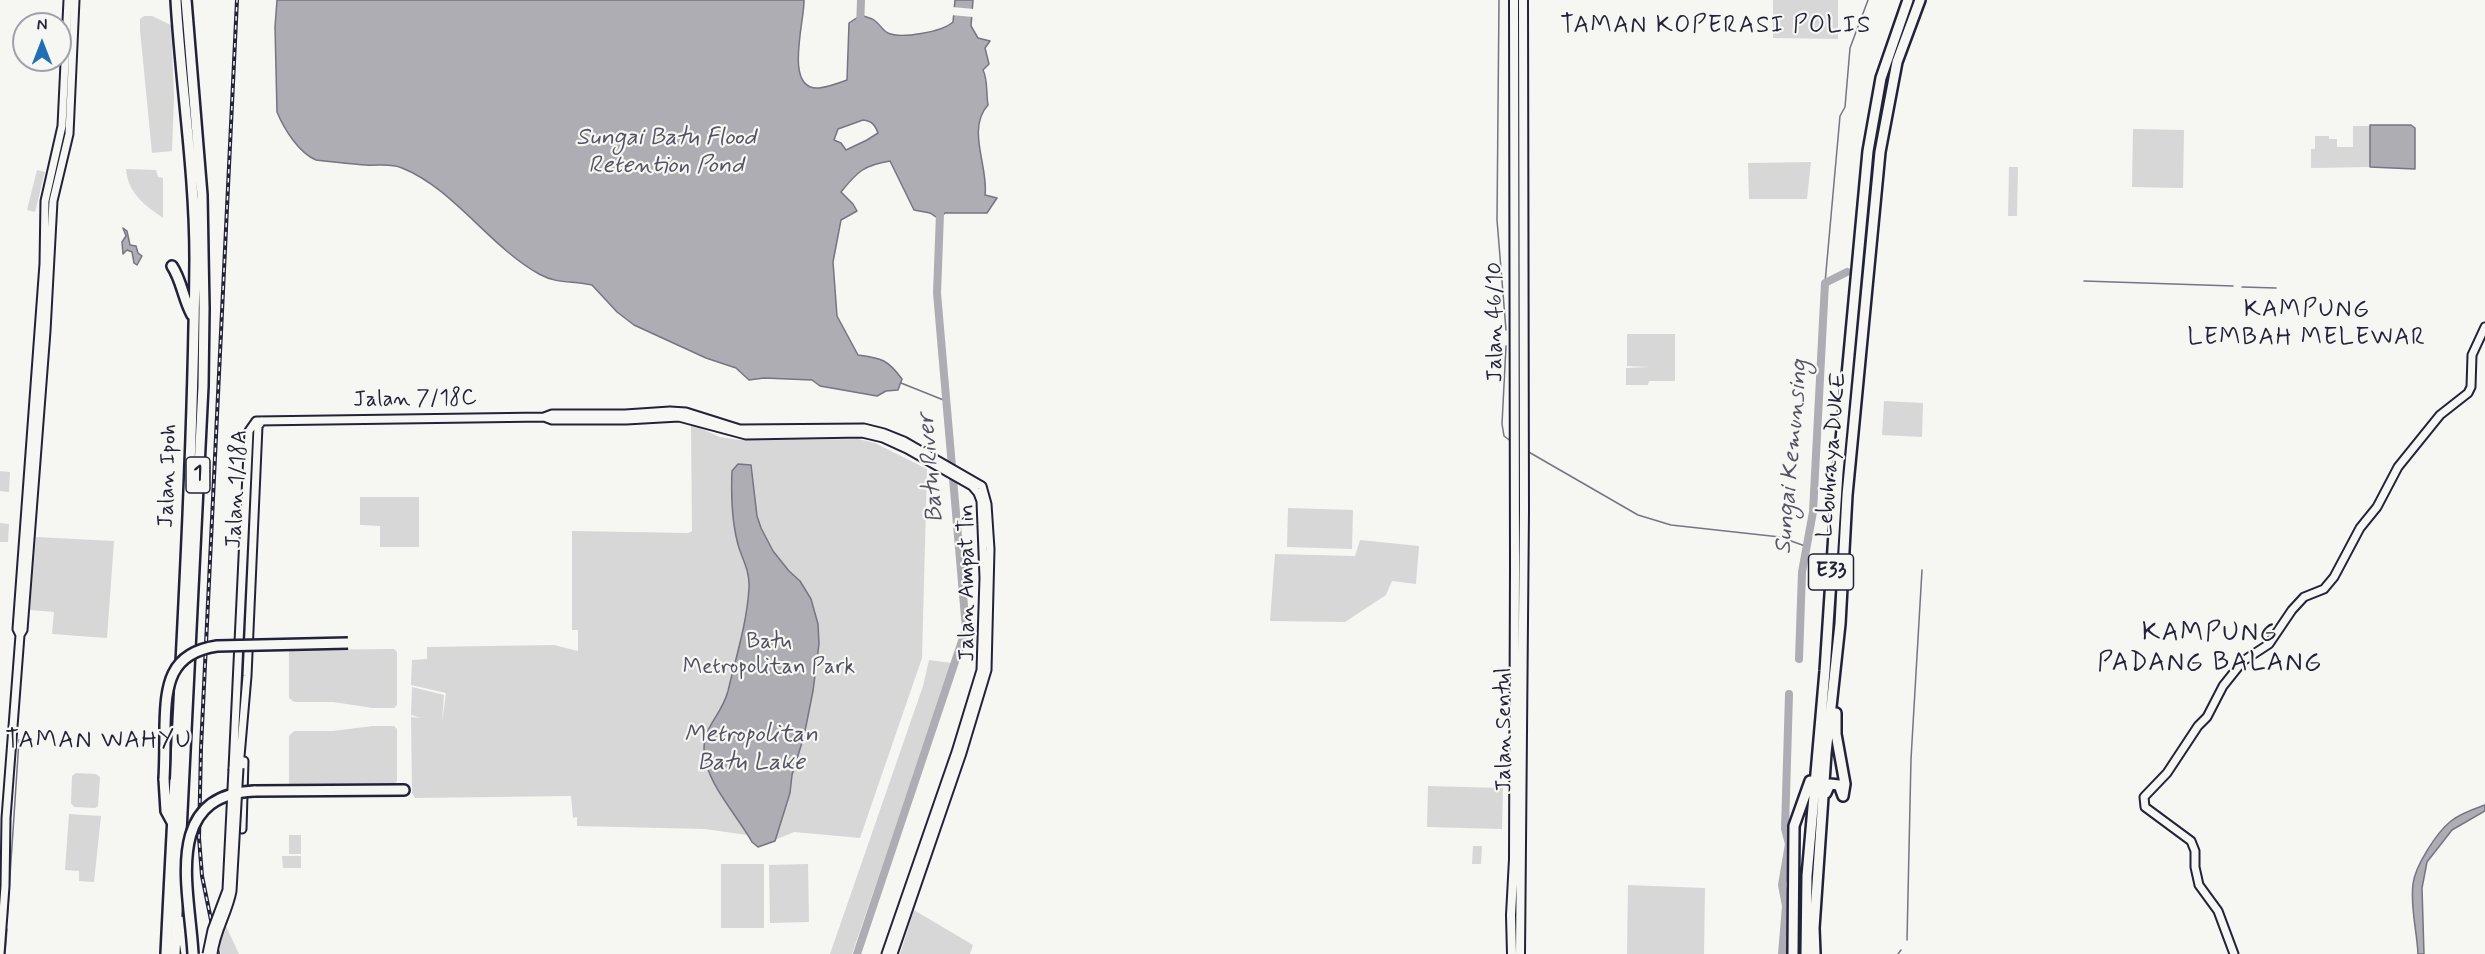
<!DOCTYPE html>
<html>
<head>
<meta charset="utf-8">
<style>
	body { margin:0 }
	#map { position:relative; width:2485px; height:954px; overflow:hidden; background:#f6f6f2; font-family:Mynerve,sans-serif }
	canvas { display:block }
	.north { position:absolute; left:12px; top:12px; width:60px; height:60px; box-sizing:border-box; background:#f6f6f2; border:2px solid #a1a1a9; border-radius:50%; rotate:0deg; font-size:16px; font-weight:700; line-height:24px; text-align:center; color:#22223b }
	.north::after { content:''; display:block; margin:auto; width:21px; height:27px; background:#1f6fb2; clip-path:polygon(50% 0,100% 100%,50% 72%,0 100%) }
</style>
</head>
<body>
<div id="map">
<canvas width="2485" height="954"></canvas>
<div class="north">N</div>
</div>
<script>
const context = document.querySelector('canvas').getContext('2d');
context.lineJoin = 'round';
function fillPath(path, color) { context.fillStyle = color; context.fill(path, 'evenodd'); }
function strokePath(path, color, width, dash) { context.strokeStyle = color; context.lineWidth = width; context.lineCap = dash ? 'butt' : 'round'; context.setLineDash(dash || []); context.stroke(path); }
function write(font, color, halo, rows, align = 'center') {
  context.font = font + ' Mynerve,sans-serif'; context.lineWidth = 4.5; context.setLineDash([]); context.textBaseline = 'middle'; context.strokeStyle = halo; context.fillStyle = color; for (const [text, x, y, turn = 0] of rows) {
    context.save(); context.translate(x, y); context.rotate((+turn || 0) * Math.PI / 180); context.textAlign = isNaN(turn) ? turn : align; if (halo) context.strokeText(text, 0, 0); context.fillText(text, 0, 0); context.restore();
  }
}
const green = new Path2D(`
	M1773,0H1838V39L1773,38Z
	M144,16H152L171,25L174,97L172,151L152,153L140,30V19Z
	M2353,126H2370V167L2311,168V149H2315V136H2329V139H2337V147H2353Z
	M2133,129L2184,130L2183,188L2132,187Z
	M1811,162L1807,199H1749L1748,163Z
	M2009,167H2018L2017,216H2008Z
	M126,169L156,170L158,177L163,178V218C145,205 128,194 126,169Z
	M37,170L45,172L35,212L27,210Z
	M1627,334H1675V381H1649L1648,385H1626V368L1649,367L1627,366Z
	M1884,401L1923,403L1922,437L1882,435Z
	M691,424L720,437L740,440L858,439L875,443L927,469L922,658L860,838L794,832L758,847L747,835L705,829L577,826V817L573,818L571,796L415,798L412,793L411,717L421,718L411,715L412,687L444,695L442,723L446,693L411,685L412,660L427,659V647L554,645L578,651V630H572V531L688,533L692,531Z
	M0,471L10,472L9,492L0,491Z
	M360,497H419V547H380V526L360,525Z
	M1288,508L1353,510L1352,549L1287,547Z
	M0,523L9,524L8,542H0Z
	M36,537L114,541L107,638L52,634L54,612L30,610Z
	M1360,540L1419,546L1416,584L1392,581L1386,595L1345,622L1270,621L1275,554L1355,556Z
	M394,649L397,652V705L394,708H373L333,702H294L289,698V650Z
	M929,660L952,663L852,954H830L923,686Z
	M373,726H394L397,729V781L394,784H289V736L294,731H333Z
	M76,773L96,774L100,777L98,806L95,808L74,807L71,803L72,776Z
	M1428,786L1503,788L1502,829L1427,827Z
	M69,814L101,816L94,882L79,881V871L65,870Z
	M289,835H301V854H289Z
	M1473,846H1482L1481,864H1472Z
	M282,856H301V868H283Z
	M721,864H764V928H721Z
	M808,864L809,922L770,923L769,865Z
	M1628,885L1705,888L1704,954H1627Z
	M914,910L973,945L970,954H900Z
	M225,924L239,954H221L219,946Z`);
const water = new Path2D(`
	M277,0H804C805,20 783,91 819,88C828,87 839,83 847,80L849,23L861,15C865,17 871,18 874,20C880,24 882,30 888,33C901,39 942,32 953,22L955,0H973L971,26L978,38L990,41L985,48L989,64L983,70C988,79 986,94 988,105C966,129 989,168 985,195L997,198L987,213H945L939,219L930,213L914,210L890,161C864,165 857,172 841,192L853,204L857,211L841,220L833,262L837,316L858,355C882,358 888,360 902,379L898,390L886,391L877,396L820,386L812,380L764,378L749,380L736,368L706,358L634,325L617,312L592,285C573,280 559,285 539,274C490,247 453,188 402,168C390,163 379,166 366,165C350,164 333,162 316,160C299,153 284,129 277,112L275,27ZM863,120C872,121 875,125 878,133L867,140L846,150L841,143L834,140L838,129Z
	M2370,125H2411L2415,128V169L2370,167Z
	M123,228L127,231L130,245L136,246L138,253L142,256L137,265L134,263L132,252L127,250L123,254L122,242L126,236Z
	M738,464L751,465L757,516L761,528L773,551L789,571L800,581L811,599L818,624L819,644L813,691L804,736L792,775L790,793L775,841L758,847L752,842C738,817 713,790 706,763C697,728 720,721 728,691C736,657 747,623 749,588C750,573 744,562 739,548C732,525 731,495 732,471Z
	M2485,805V811L2452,830L2427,862L2422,888L2424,954H2418C2417,931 2410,907 2413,884C2415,866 2437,832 2451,821C2461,813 2474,809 2485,805Z`);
const pier = new Path2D(`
	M952,7L974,9L973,17L951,15Z`);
const stream = new Path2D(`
	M1499,0L1497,220L1506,330
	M2084,281L2233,286
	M1825,283L1840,116L1845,107L1850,48L1868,0
	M2242,287L2276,288
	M1506,346L1502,424L1504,436L1512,442
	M901,383L946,401
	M1527,451L1638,515L1671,525L1780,537L1805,546
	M7,922L19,740
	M1907,940L1911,759L1922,570
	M5,954L7,929
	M1898,954L1901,950`);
const river = new Path2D(`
	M860,27L861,0
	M1799,659L1802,572L1813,512L1825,283L1847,272
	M857,954L966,629L937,293L940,214L936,210
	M1782,954L1786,906L1782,885L1789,844L1785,829L1789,694`);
const secondary = new Path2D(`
	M544,417L552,420H626L679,417L746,435L862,433L883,438L907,449L972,486L978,493L981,501L984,578L981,670L956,752L886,954
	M20,635L17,629L44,264L45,201L62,126L68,0
	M239,768L247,676L258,426L262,421
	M233,769L249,431L256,421L544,417L552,414H625L670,411L686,412L740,429L864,428L884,433L904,441L982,486L987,504L990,549L987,670L962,753L893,954
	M242,829L244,761
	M0,954L5,886L6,818L20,635L23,630L46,331L53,201L69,134L75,0
	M2234,954L2218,911L2199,885L2195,867V851L2191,841L2145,807L2144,797L2167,773L2198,726L2207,717L2223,686L2243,661L2269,644L2292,610L2304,597L2324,589L2334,577L2360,528L2377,507L2398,467L2440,415L2468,393L2471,387L2472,355L2485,327`);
const primary = new Path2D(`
	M1512,954L1511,915L1514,859L1515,567L1514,0
	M1520,954L1524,510L1523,0`);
const highway = new Path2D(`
	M172,266C182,281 183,299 192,315
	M1836,713V734L1845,784L1843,796
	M164,779L166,811L172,822
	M254,791L404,790
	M1826,793L1830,784L1839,785L1843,796
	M181,921L186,954
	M166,954C177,722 193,490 195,259C195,172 181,86 176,0
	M175,954L203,386L204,308L202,195L186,0
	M1793,954L1794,826L1810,781
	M1806,954L1807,876L1825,671L1838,472L1868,151L1881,78L1908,0
	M1815,954L1814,928L1826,753L1840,624L1847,495L1880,152L1897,62L1920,0`);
const rail = new Path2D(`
	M218,954L202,876L199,838L201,748L237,0`);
const secondaryBridge = new Path2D(`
	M207,954L212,930L227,890L233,769
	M213,954C215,932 228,913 232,891L239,768`);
const highwayBridge = new Path2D(`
	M164,779C165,761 165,744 165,726C166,685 169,653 217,646L348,643
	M193,954C190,892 161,795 254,791`);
const shields = [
	[198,475,24],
	[1831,572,45]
];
const shieldNames = [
	["1",198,475],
	["E33",1831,572]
];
const streetNames = [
	["Jalan 46/10",1496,322,-90],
	["Jalan 7/18C",415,400,-1],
	["Lebuhraya DUKE",1833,455,-85],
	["Jalan Ipoh",169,476,-88],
	["Jalan 1/18A",238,489,-87],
	["Jalan Ampat Tin",968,583,-90],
	["Jalan Sentul",1505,730,-90]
];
const parkNames = [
	["Batu",769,643],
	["Metropolitan Park",769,668]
];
const neighbourhoodNames = [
	["TAMAN KOPERASI POLIS",1716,27],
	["KAMPUNG",2307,311],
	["LEMBAH MELEWAR",2307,339],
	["TAMAN WAHYU",99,742]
];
const waterNames = [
	["Sungai Batu Flood",666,139],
	["Retention Pond",666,167],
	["Sungai Kemunsing",1793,457,-85],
	["Batu River",932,468,-95],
	["Metropolitan",751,736],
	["Batu Lake",751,764]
];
const quarterNames = [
	["KAMPUNG",2210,635],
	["PADANG BALANG",2210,665]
];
fillPath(green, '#d7d7d7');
fillPath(water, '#adadb3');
strokePath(water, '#757583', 1.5);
fillPath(pier, '#f6f6f2');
strokePath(stream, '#757583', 1.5);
strokePath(river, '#adadb3', 8);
strokePath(secondary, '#22223b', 11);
strokePath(primary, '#22223b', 12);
strokePath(highway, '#22223b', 14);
strokePath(secondary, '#f6f6f2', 7);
strokePath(primary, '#f6f6f2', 8);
strokePath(highway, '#f6f6f2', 9);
strokePath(rail, '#22223b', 4);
strokePath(rail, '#f6f6f2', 1.5, [4.5]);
strokePath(secondaryBridge, '#22223b', 11, []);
strokePath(highwayBridge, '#22223b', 14, []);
strokePath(secondaryBridge, '#f6f6f2', 7);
strokePath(highwayBridge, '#f6f6f2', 9);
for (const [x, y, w] of shields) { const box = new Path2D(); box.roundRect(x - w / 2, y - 18, w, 36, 4.5); context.fillStyle = '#f6f6f2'; context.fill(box); strokePath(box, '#22223b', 1.5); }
write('bold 21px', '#22223b', null, shieldNames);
write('22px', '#22223b', '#f6f6f2', streetNames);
write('22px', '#4f4f62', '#f6f6f2', parkNames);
context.letterSpacing = '1.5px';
write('24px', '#22223b', '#f6f6f2', neighbourhoodNames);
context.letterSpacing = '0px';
write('italic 24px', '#535365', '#f6f6f2', waterNames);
context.letterSpacing = '1.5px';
write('26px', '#22223b', '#f6f6f2', quarterNames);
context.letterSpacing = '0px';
</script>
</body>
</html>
